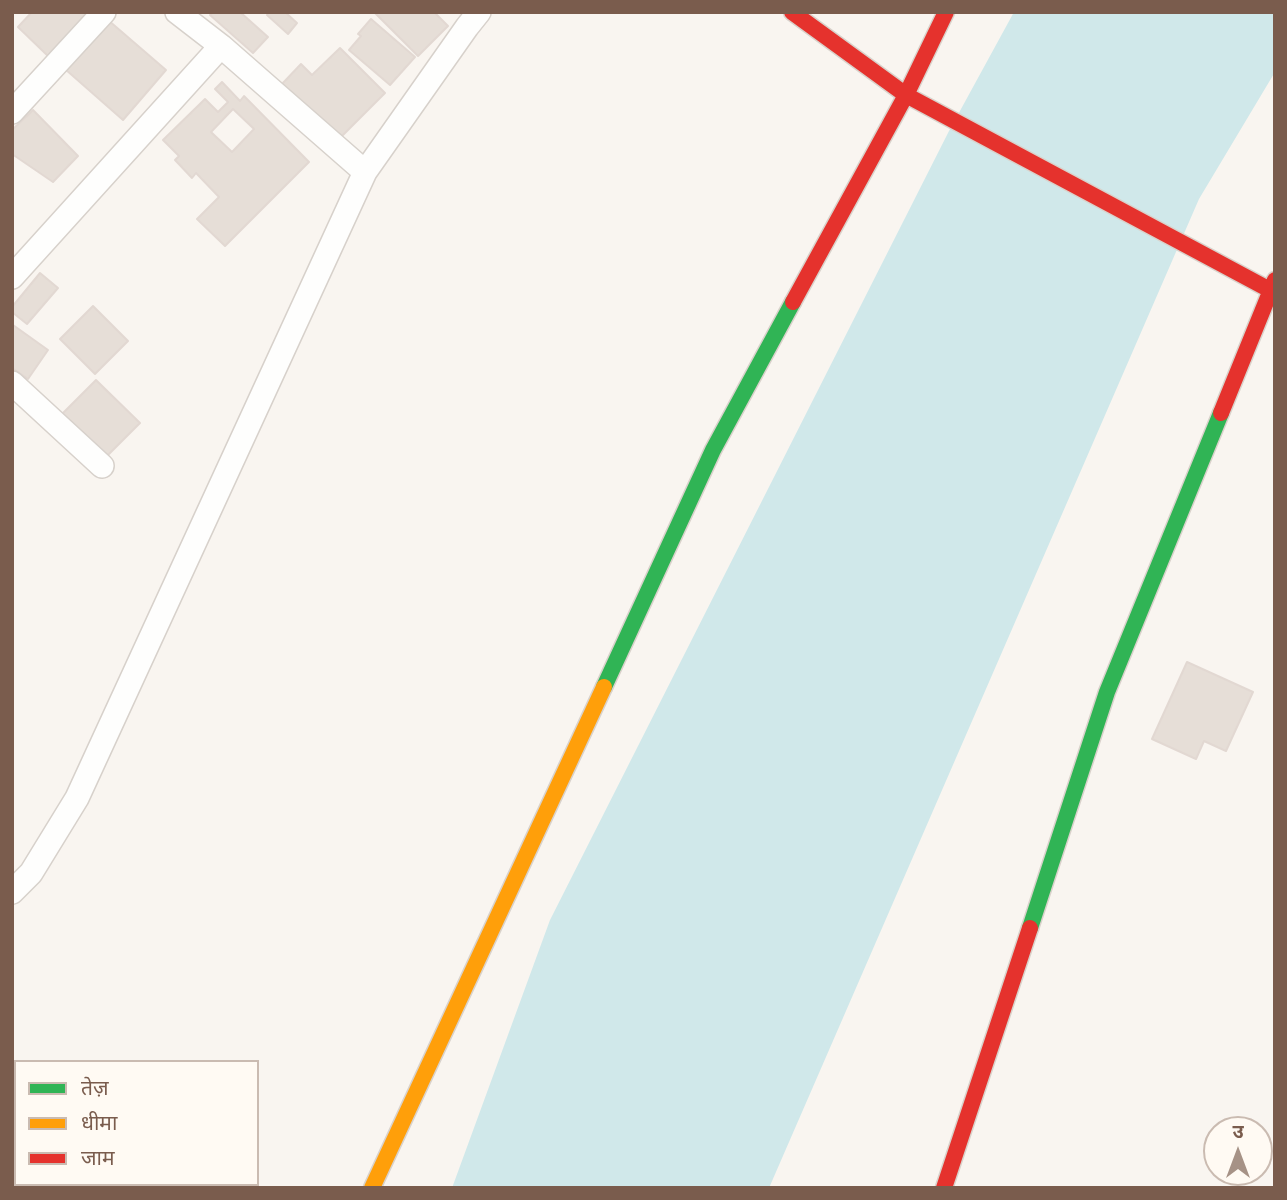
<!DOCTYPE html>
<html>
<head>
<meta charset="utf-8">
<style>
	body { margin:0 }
	#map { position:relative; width:1287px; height:1200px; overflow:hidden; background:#f9f5f0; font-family:"DM Sans","Noto Sans Devanagari",sans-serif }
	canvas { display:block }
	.frame { position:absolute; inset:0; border:14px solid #7a5c4d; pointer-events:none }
	.legend { position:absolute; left:14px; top:1060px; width:245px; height:126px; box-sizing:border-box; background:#fffaf3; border:2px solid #cabbb1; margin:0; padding:9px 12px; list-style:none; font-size:21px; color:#7a5c4d }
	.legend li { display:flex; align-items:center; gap:14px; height:35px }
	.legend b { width:35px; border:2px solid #cabbb1 }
	.north { position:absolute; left:1203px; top:1116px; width:70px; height:70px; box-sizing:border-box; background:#fffaf3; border:2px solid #cabbb1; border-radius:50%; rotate:0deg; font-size:19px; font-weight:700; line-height:28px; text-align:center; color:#7a5c4d }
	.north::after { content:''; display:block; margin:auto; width:24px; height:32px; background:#a69286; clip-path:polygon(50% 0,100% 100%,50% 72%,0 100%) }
</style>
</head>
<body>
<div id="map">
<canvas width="1287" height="1200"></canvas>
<div class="frame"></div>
<ul class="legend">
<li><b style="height:9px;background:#30b455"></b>तेज़</li>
<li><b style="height:9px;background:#ff9f0a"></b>धीमा</li>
<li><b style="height:9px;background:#e5322d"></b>जाम</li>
</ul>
<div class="north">उ</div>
</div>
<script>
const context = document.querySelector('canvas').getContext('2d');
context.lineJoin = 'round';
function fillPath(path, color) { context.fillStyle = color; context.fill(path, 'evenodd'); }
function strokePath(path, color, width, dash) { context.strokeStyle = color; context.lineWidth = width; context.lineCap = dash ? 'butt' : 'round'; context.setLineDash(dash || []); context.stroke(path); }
const water = new Path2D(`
	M1014,12H1275V72L1199,199L769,1188H452L550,920L949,131Z`);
const building = new Path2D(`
	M32,12H92L49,57L18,27Z
	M213,12H240L268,37L253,53L210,15Z
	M269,12H285L297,23L288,34L267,15Z
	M374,12H434L448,26L418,56Z
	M371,19L415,57L390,85L349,50L361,36L358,34Z
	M108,20L166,70L123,120L65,69Z
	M340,48L385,93L337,141L281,85L301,64L312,75Z
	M222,82L240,101L244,96L309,162L225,246L197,219L219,197L196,173L192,178L175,160L179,156L163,140L205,99L218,112L228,102L215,89ZM233,109L254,129L232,152L211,132Z
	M33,110L78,156L53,182L12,154V130Z
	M40,273L58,288L27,324L12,312V307Z
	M93,306L128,341L95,374L60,339Z
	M13,325L48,350L28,379L12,368Z
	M96,380L140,423L105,458L62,414Z
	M1187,662L1253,692L1226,751L1204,741L1196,759L1152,739Z`);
const street = new Path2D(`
	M177,12L221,46L365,172
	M12,112L104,12
	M12,277L221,46
	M12,383L102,466
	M12,892L31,873L77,798L365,172L467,27L479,12`);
const fast = new Path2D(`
	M604,687L713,450L793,302
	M1030,928L1107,692L1221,413`);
const slow = new Path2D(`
	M372,1188L604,687`);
const jam = new Path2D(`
	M792,12L906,95L1270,290
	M793,302L906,95L946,12
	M1221,413L1275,280
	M944,1188L1030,928`);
fillPath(water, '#d0e8ea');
fillPath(building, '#e6ded7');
strokePath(building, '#e2d8d2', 2);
strokePath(street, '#d7d1cb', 26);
strokePath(fast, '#d9d2cb', 19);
strokePath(slow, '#d9d2cb', 19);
strokePath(jam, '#d9d2cb', 19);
strokePath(street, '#fefefd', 23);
strokePath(fast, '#30b455', 16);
strokePath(slow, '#ff9f0a', 16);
strokePath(jam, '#e5322d', 16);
</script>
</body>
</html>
